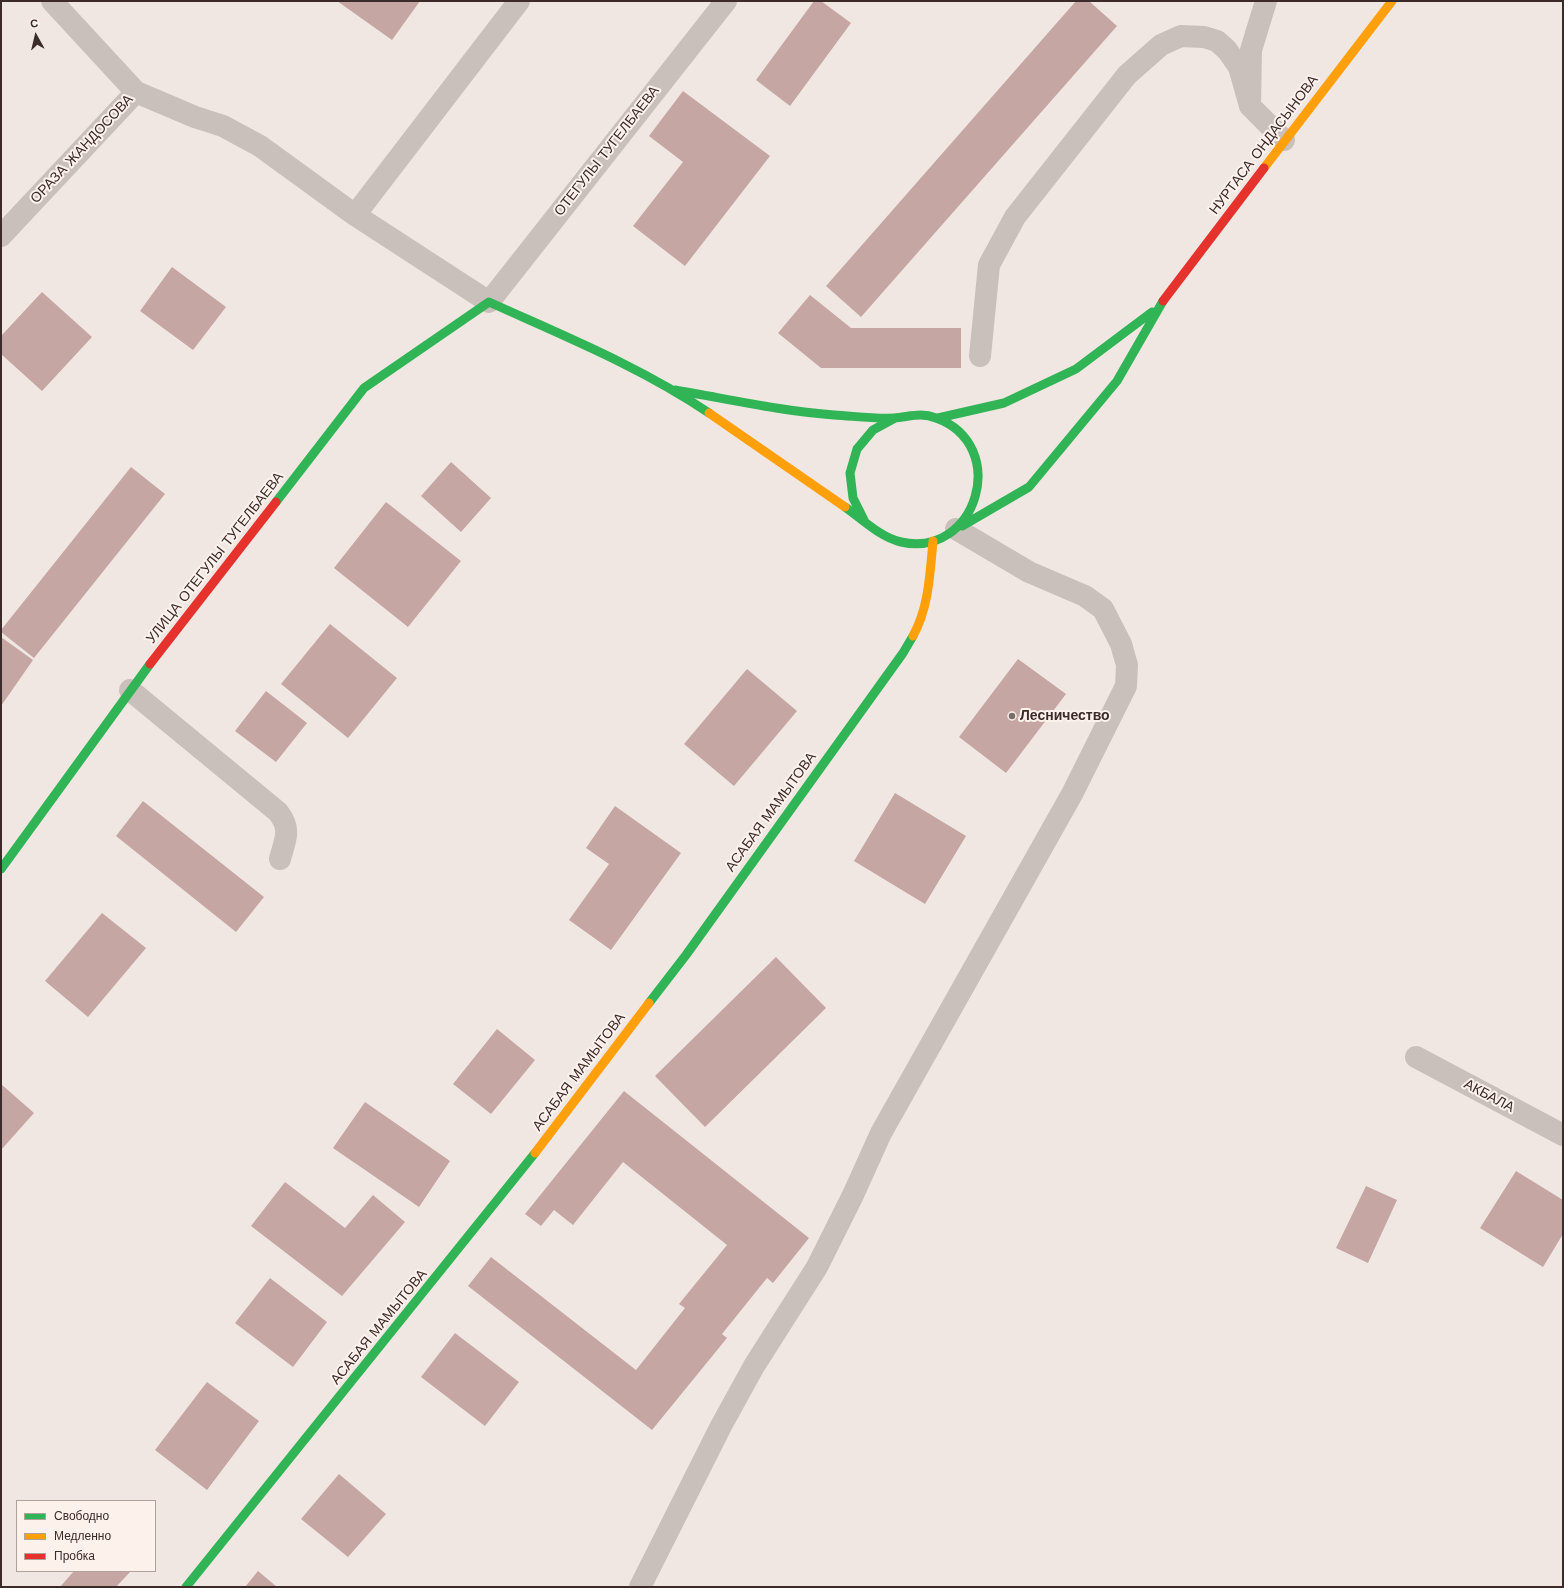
<!DOCTYPE html>
<html>
<head>
<meta charset="utf-8">
<style>
	body { margin:0 }
	#map { position:relative; width:1564px; height:1588px; overflow:hidden; background:#f0e7e3; font-family:"Work Sans",sans-serif }
	canvas { display:block }
	.frame { position:absolute; inset:0; border:2px solid #3b2b29; pointer-events:none }
	.legend { position:absolute; left:16px; top:1500px; width:140px; height:72px; box-sizing:border-box; background:#fcf1eb; border:1px solid #afa29d; margin:0; padding:5px 7px; list-style:none; font-size:12px; color:#3b2b29 }
	.legend li { display:flex; align-items:center; gap:8px; height:20px }
	.legend b { width:20px; border:1px solid #afa29d }
	.north { position:absolute; left:16px; top:16px; width:40px; height:40px; -webkit-text-stroke:3px #fcf1eb; paint-order:stroke; rotate:352deg; font-size:11px; font-weight:700; line-height:16px; text-align:center; color:#3b2b29 }
	.north::after { content:''; display:block; margin:auto; width:14px; height:18px; background:#3b2b29; clip-path:polygon(50% 0,100% 100%,50% 72%,0 100%) }
</style>
</head>
<body>
<div id="map">
<canvas width="1564" height="1588"></canvas>
<div class="frame"></div>
<ul class="legend">
<li><b style="height:5px;background:#30b455"></b>Свободно</li>
<li><b style="height:5px;background:#ff9f0a"></b>Медленно</li>
<li><b style="height:5px;background:#e5322d"></b>Пробка</li>
</ul>
<div class="north">С</div>
</div>
<script>
const context = document.querySelector('canvas').getContext('2d');
context.lineJoin = 'round';
function fillPath(path, color) { context.fillStyle = color; context.fill(path, 'evenodd'); }
function strokePath(path, color, width, dash) { context.strokeStyle = color; context.lineWidth = width; context.lineCap = dash ? 'butt' : 'round'; context.setLineDash(dash || []); context.stroke(path); }
function write(font, color, halo, rows, align = 'center') {
  context.font = font + ' "Work Sans",sans-serif'; context.lineWidth = 4; context.setLineDash([]); context.textBaseline = 'middle'; context.strokeStyle = halo; context.fillStyle = color; for (const [text, x, y, turn = 0] of rows) {
    context.save(); context.translate(x, y); context.rotate((+turn || 0) * Math.PI / 180); context.textAlign = isNaN(turn) ? turn : align; if (halo) context.strokeText(text, 0, 0); context.fillText(text, 0, 0); context.restore();
  }
}
const building = new Path2D(`
	M337,1H420L392,40Z
	M814,1H821L851,23L790,106L756,80Z
	M1076,1H1089L1117,26L861,317L826,286Z
	M683,91L770,156L685,266L633,226L683,162L649,136Z
	M172,267L226,307L193,350L140,311Z
	M42,292L92,337L42,391L1,354V336Z
	M810,295L851,328H961V368H821L778,333Z
	M451,462L491,498L461,532L421,496Z
	M131,467L165,494L34,658L1,632V630Z
	M386,502L461,561L408,627L334,568Z
	M330,624L397,678L348,738L281,684Z
	M1,637L33,660L1,706Z
	M1018,659L1066,694L1006,773L959,737Z
	M747,669L797,711L734,786L684,744Z
	M266,691L307,723L276,762L235,731Z
	M895,793L966,836L925,904L854,861Z
	M143,801L264,897L236,932L116,836Z
	M615,806L681,853L611,950L569,920L609,864L586,848Z
	M102,913L146,948L88,1017L45,981Z
	M776,957L826,1008L705,1127L655,1076Z
	M497,1029L535,1060L491,1114L453,1084Z
	M1,1084L34,1113L1,1150Z
	M624,1091L809,1238L773,1283L767,1278L722,1334L727,1338L652,1430L468,1286L491,1257L636,1370L685,1308L679,1304L727,1245L623,1162L573,1225L554,1210L541,1226L525,1214Z
	M365,1102L450,1161L419,1207L333,1148Z
	M1516,1171L1563,1200V1234L1543,1267L1480,1228Z
	M285,1182L345,1228L373,1195L405,1222L342,1296L251,1226Z
	M1366,1186L1397,1200L1368,1263L1336,1248Z
	M270,1278L327,1322L293,1367L235,1323Z
	M455,1333L519,1382L485,1426L421,1377Z
	M207,1382L259,1421L207,1490L155,1450Z
	M339,1474L386,1514L348,1557L301,1519Z
	M74,1571H131L116,1587H60Z
	M258,1571L277,1587H245Z`);
const street = new Path2D(`
	M52,1L136,92
	M1266,1L1251,50L1250,106L1284,140
	M355,215L519,1
	M1,236L136,92L195,117L223,126L260,146L355,215L489,302L726,1
	M980,356L989,265L1015,217L1127,75L1161,45L1181,36L1204,37L1217,41L1227,50L1239,67L1250,106
	M130,690L278,812C292,830 285,839 280,859
	M1416,1057L1563,1135
	M640,1587L721,1426L754,1366L817,1267L853,1195L881,1133L1072,794L1126,686L1127,665L1121,644L1103,609L1085,596L1029,572L956,529`);
const fast = new Path2D(`
	M675,390C728,399 780,411 834,415C853,416 874,419 894,418C909,417 921,412 936,418C1011,445 977,559 901,542C880,537 862,519 845,507
	M938,418L1004,403L1076,369L1152,312
	M276,502L364,388L489,302C564,336 641,367 709,413
	M864,520L853,498L850,473L857,449L873,430L895,418
	M962,526L1029,487L1117,381L1163,301
	M1,869L150,664
	M649,1003L686,955L903,653L913,636
	M186,1587L535,1153`);
const slow = new Path2D(`
	M1264,168L1392,1
	M709,413L845,507
	M913,636C929,607 930,573 933,541
	M535,1153L649,1003`);
const jam = new Path2D(`
	M1163,301L1264,168
	M150,664L276,502`);
const markers = [
	[1012,716,4,"#7a6d6a"]
];
const streetNames = [
	["НУРТАСА ОНДАСЫНОВА",1264,145,-53],
	["ОРАЗА ЖАНДОСОВА",82,149,-47],
	["ОТЕГУЛЫ ТУГЕЛБАЕВА",607,151,-52],
	["УЛИЦА ОТЕГУЛЫ ТУГЕЛБАЕВА",215,558,-52],
	["АСАБАЯ МАМЫТОВА",771,812,-54],
	["АСАБАЯ МАМЫТОВА",579,1072,-53],
	["АКБАЛА",1489,1096,28],
	["АСАБАЯ МАМЫТОВА",379,1327,-51]
];
const poiNames = [
	["Лесничество",1020,716]
];
fillPath(building, '#c5a6a3');
strokePath(street, '#c9bfbb', 22);
strokePath(fast, '#30b455', 9);
strokePath(slow, '#ff9f0a', 9);
strokePath(jam, '#e5322d', 9);
for (const [x, y, r, color] of markers) { const dot = new Path2D(); dot.arc(x, y, r, 0, 2 * Math.PI); context.fillStyle = color; context.fill(dot); strokePath(dot, '#fcf1eb', 1.5); }
write('14px', '#3b2b29', '#fcf1eb', streetNames);
write('bold 14px', '#3b2b29', '#fcf1eb', poiNames, 'left');
</script>
</body>
</html>
